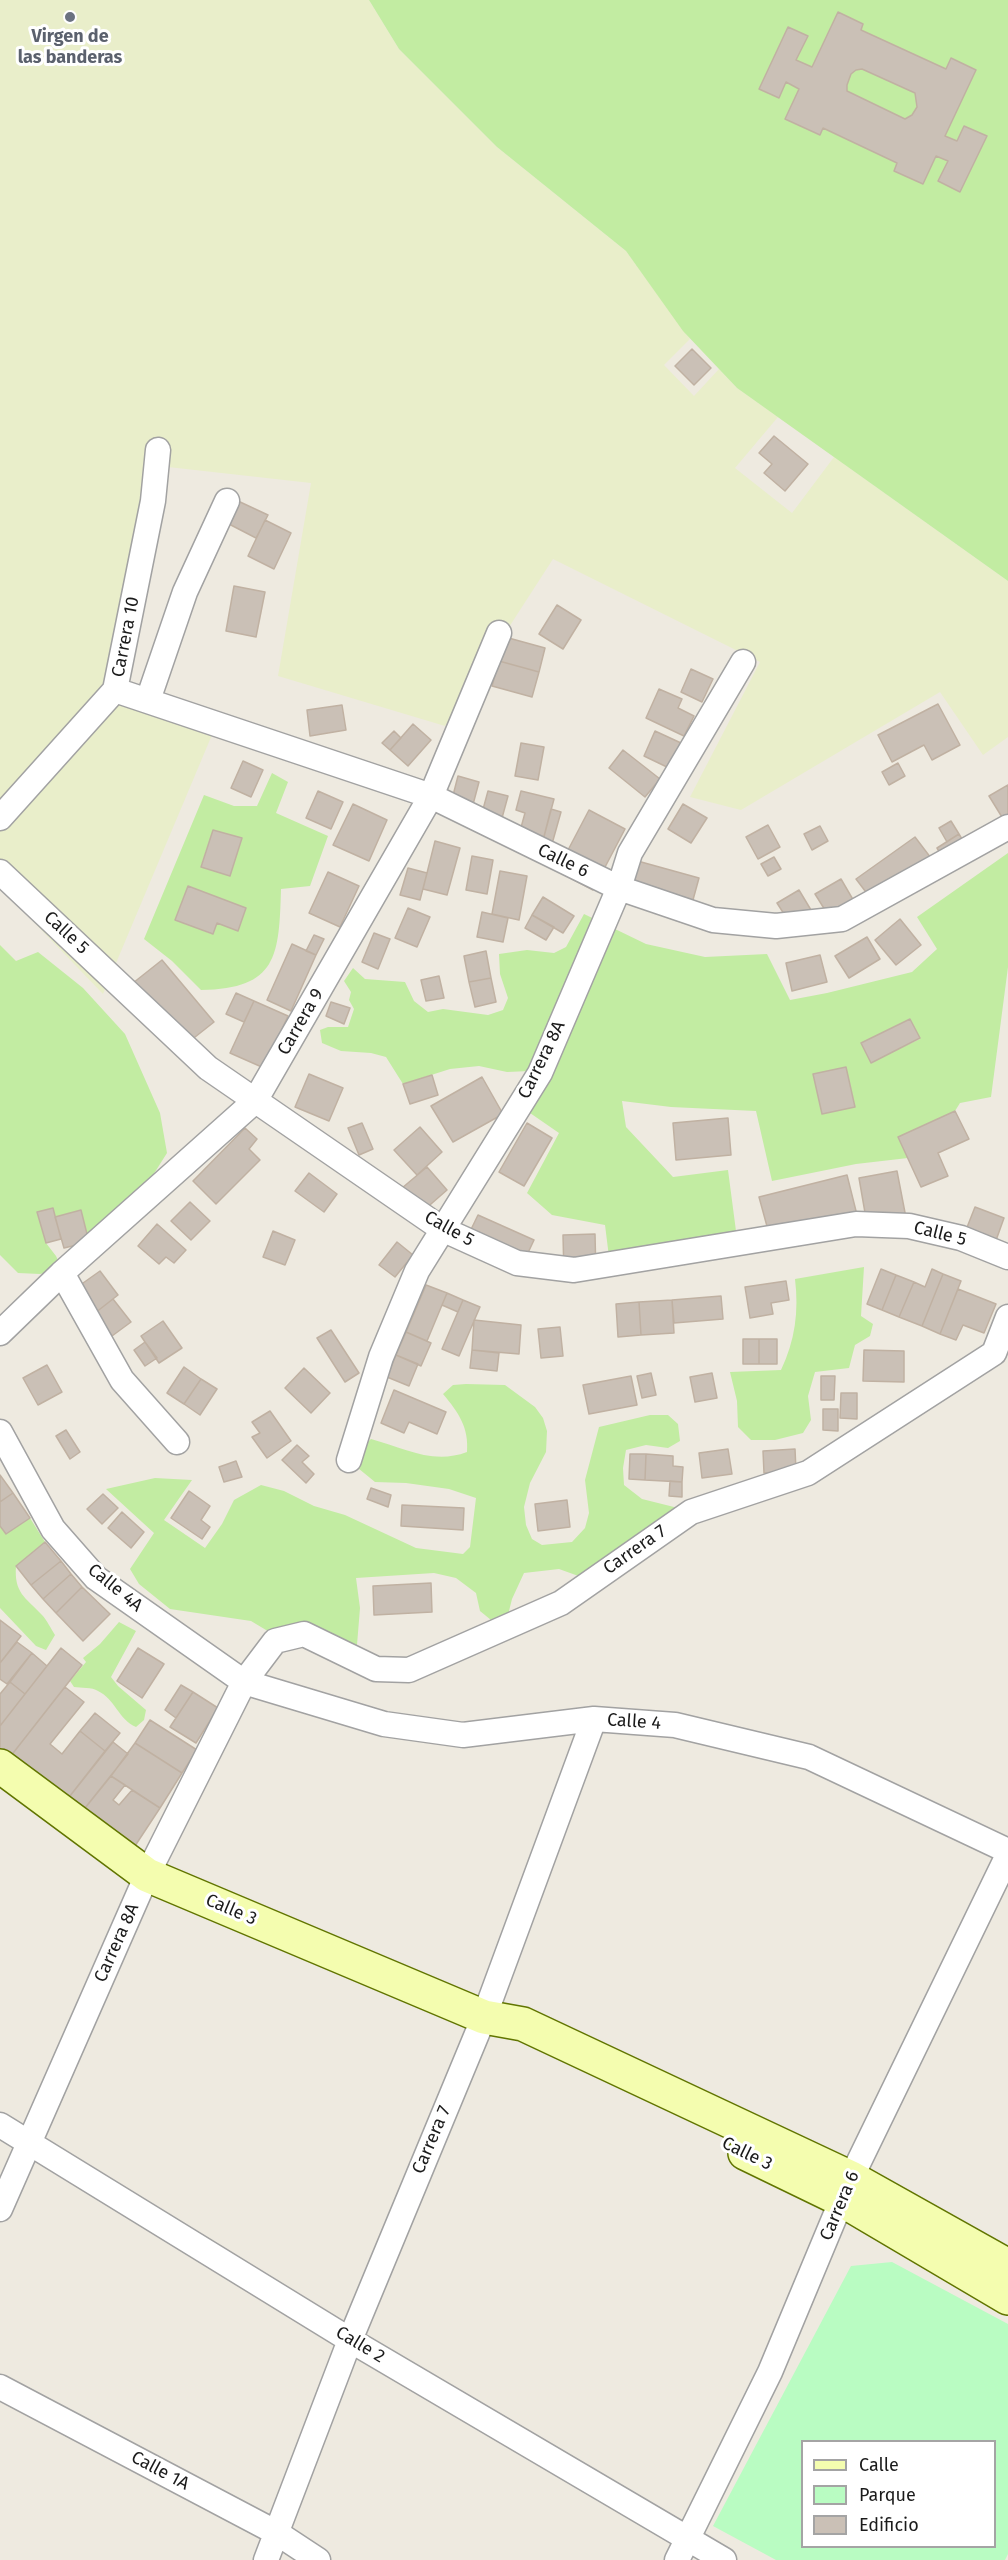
<!DOCTYPE html>
<html>
<head>
<meta charset="utf-8">
<style>
	body { margin:0 }
	#map { position:relative; width:1008px; height:2560px; overflow:hidden; background:#eeeae0; font-family:"Fira Sans",sans-serif }
	canvas { display:block }
	.legend { position:absolute; left:801px; top:2440px; width:195px; height:108px; box-sizing:border-box; background:#fff; border:2px solid #a4a4a4; margin:0; padding:8px 10px; list-style:none; font-size:18px; color:#1b1b1b }
	.legend li { display:flex; align-items:center; gap:12px; height:30px }
	.legend b { width:30px; border:2px solid #a4a4a4 }
</style>
</head>
<body>
<div id="map">
<canvas width="1008" height="2560"></canvas>
<ul class="legend">
<li><b style="height:8px;background:#f4fdaf"></b>Calle</li>
<li><b style="height:16px;background:#b9fcc2"></b>Parque</li>
<li><b style="height:16px;background:#cac0b6"></b>Edificio</li>
</ul>
</div>
<script>
const context = document.querySelector('canvas').getContext('2d');
context.lineJoin = 'round';
function fillPath(path, color) { context.fillStyle = color; context.fill(path, 'evenodd'); }
function strokePath(path, color, width, dash) { context.strokeStyle = color; context.lineWidth = width; context.lineCap = dash ? 'butt' : 'round'; context.setLineDash(dash || []); context.stroke(path); }
function write(font, color, halo, rows, align = 'center') {
  context.font = font + ' "Fira Sans",sans-serif'; context.lineWidth = 6; context.setLineDash([]); context.textBaseline = 'middle'; context.strokeStyle = halo; context.fillStyle = color; for (const [text, x, y, turn = 0] of rows) {
    context.save(); context.translate(x, y); context.rotate((+turn || 0) * Math.PI / 180); context.textAlign = isNaN(turn) ? turn : align; if (halo) context.strokeText(text, 0, 0); context.fillText(text, 0, 0); context.restore();
  }
}
const farmland = new Path2D(`
	M0,0H369L399,49L497,147L626,251L690,339L664,365L694,396L719,369L737,388L778,417L735,468L792,513L834,457L1008,581V737L983,755L940,692L741,810L690,797L760,662L553,559L445,726L278,676L311,483L168,467L127,686L217,723L103,994L0,887Z`);
const grass = new Path2D(`
	M369,0H1008V581L737,388L683,331L626,251L497,147L399,49Z
	M272,773L288,782L276,813L328,836L310,886L281,889C279,955 278,989 201,990L172,961L144,939L204,795L234,806H257ZM213,830L242,838L230,876L201,866ZM188,887L238,931L217,923L212,934L176,920Z
	M1008,853V967L991,1097L960,1103L955,1111L898,1137L908,1158L856,1164L772,1181L756,1111L671,1107L622,1101L626,1127L673,1177L728,1170L739,1254L611,1273L605,1225L552,1215L527,1193L559,1133L530,1113L546,1087L530,1071L507,1072L479,1066L450,1069L403,1084L386,1057L371,1053L341,1051L322,1043L320,1030L328,1027H348L354,1009L349,1000L351,992L344,981L353,968L365,979L405,982L414,1001L428,1012L443,1009L488,1015L503,1010L508,998L500,974L499,954L527,950L554,953L566,947L584,914L646,944L705,957L767,954L790,1000L827,993L912,972L937,949L917,917ZM910,1019L920,1039L871,1062L862,1043ZM846,1067L855,1106L822,1114L813,1074Z
	M0,945L16,961L38,952L83,988L125,1034L160,1113L167,1153L148,1183L89,1242L81,1210L55,1217L38,1212L46,1243L56,1256L62,1269L40,1274L18,1273L0,1255Z
	M864,1267L861,1316L873,1324L870,1336L855,1345L849,1368L815,1372L808,1396L811,1420L803,1433L775,1440H751L738,1427L737,1401L730,1372L781,1370C795,1341 799,1311 795,1279Z
	M466,1384L505,1385L535,1407L543,1418L547,1431L546,1452L530,1483L524,1507L526,1525L532,1539L542,1545L572,1542L585,1528L589,1513L585,1480L599,1427L650,1415H668L678,1424L680,1441L668,1448L646,1445L626,1450L623,1468L624,1485L642,1499L682,1509L584,1578L559,1569L524,1573L512,1599L508,1615L491,1620L480,1611L476,1593L456,1578L434,1573L356,1578L360,1608L357,1645L338,1654L276,1636L251,1621L170,1609L139,1584L130,1569L154,1533L106,1489L155,1478L192,1480L164,1520L205,1548L222,1524L234,1500L261,1485L284,1491L314,1506L345,1515L416,1548L463,1554L470,1547L476,1498L449,1489L406,1483L375,1482L353,1464L358,1451L371,1439C404,1448 433,1465 467,1452C469,1428 459,1413 443,1394L453,1385Z
	M30,1518L45,1542L16,1566C14,1593 25,1597 42,1615C47,1620 51,1629 55,1635L46,1650L36,1646L0,1608V1526L6,1534Z
	M119,1622L136,1631L111,1677L118,1686L146,1710L144,1720L136,1727C119,1720 115,1699 98,1691C92,1687 81,1688 74,1687L70,1681L86,1662L83,1658L100,1644Z`);
const park = new Path2D(`
	M892,2262L1008,2324V2554L1005,2560H776L713,2526L851,2266ZM802,2442H994V2546H802Z`);
const building = new Path2D(`
	M838,12L863,24L861,30L946,69L951,58L976,70L945,136L957,141L964,126L987,136L960,192L938,181L948,161L936,156L923,184L894,171L897,163L823,128L820,135L785,119L799,89L786,82L779,98L759,89L788,27L808,36L796,60L812,67ZM862,69L915,93L917,107L912,115L905,119L847,91V85L851,74L856,70Z
	M692,349L711,368L694,385L675,366Z
	M774,436L808,464L785,491L764,473L772,464L759,453Z
	M238,501L268,515L256,538L227,523Z
	M265,520L291,533L274,569L248,556Z
	M234,586L265,592L256,637L226,631Z
	M557,605L581,620L563,649L539,634Z
	M505,637L545,648L539,672L499,661Z
	M499,661L539,672L532,697L492,686Z
	M691,669L713,679L702,702L681,692Z
	M659,689L682,699L678,708L694,716L684,736L646,718Z
	M938,704L960,745L932,760L924,745L892,762L878,735Z
	M342,705L346,730L310,736L307,710Z
	M413,724L431,740L408,766L390,750Z
	M394,731L401,738L390,750L382,743Z
	M655,731L681,743L669,768L644,756Z
	M521,743L544,747L538,780L515,776Z
	M623,750L660,779L645,797L609,768Z
	M243,761L263,770L251,797L231,788Z
	M898,763L905,776L889,785L882,772Z
	M458,776L479,782L471,812L450,807Z
	M1008,785V820L1005,822L989,796Z
	M318,791L343,802L331,829L306,818Z
	M488,791L508,796L499,829L479,824Z
	M521,791L554,799L541,848L517,842L525,813L516,810Z
	M353,804L387,820L369,861L333,845Z
	M683,804L707,818L691,843L668,829Z
	M551,809L561,812L550,851L541,848Z
	M589,810L625,829L593,890L557,871Z
	M951,821L959,834L947,842L939,828Z
	M768,825L780,847L758,859L746,837Z
	M820,826L828,841L812,850L804,834Z
	M213,830L242,838L230,876L201,867Z
	M959,834L966,846L944,860L937,848Z
	M915,837L934,862L875,904L856,879Z
	M435,841L460,848L447,895L423,889Z
	M472,856L493,860L487,894L466,890Z
	M774,857L781,869L768,876L761,864Z
	M634,860L699,878L688,918L623,900Z
	M408,868L427,873L420,900L400,895Z
	M500,871L527,876L519,920L492,914Z
	M328,872L359,886L340,927L309,913Z
	M841,879L855,903L830,918L815,894Z
	M188,886L246,908L238,931L217,923L213,934L175,920Z
	M799,890L814,915L793,928L777,903Z
	M543,897L574,916L563,933L532,915Z
	M408,908L430,917L417,947L395,938Z
	M482,912L508,918L503,942L477,937Z
	M532,915L554,927L546,940L525,928Z
	M900,919L921,945L896,965L875,940Z
	M374,933L390,939L378,969L362,962Z
	M314,935L324,939L316,955L306,951Z
	M867,937L880,959L849,978L835,956Z
	M292,944L316,955L291,1011L267,1000Z
	M486,951L491,978L469,982L464,956Z
	M820,955L827,982L792,991L786,963Z
	M162,960L214,1022L185,1045L133,983Z
	M439,976L444,998L426,1001L421,980Z
	M491,978L496,1002L475,1007L469,982Z
	M236,993L254,1001L244,1022L226,1014Z
	M254,1001L288,1016L264,1068L230,1053Z
	M331,1002L350,1008L344,1024L326,1016Z
	M910,1019L920,1038L871,1063L861,1043Z
	M846,1067L855,1107L822,1114L813,1074Z
	M309,1074L343,1088L329,1121L295,1107Z
	M432,1075L438,1095L410,1104L403,1084Z
	M482,1077L503,1114L453,1142L431,1106Z
	M955,1111L969,1139L938,1153L948,1176L921,1187L898,1137Z
	M728,1118L731,1155L676,1160L673,1123Z
	M362,1123L373,1149L359,1155L348,1128Z
	M527,1123L552,1138L524,1186L499,1172Z
	M420,1127L442,1152L417,1175L394,1150Z
	M245,1128L257,1139L249,1149L260,1160L216,1204L193,1181Z
	M427,1167L447,1190L423,1211L402,1188Z
	M897,1171L907,1223L868,1230L859,1178Z
	M309,1173L337,1194L324,1212L295,1191Z
	M847,1175L858,1219L771,1241L759,1197Z
	M190,1202L210,1221L191,1240L171,1221Z
	M975,1207L1004,1218L994,1246L964,1235Z
	M53,1208L61,1239L46,1243L37,1212Z
	M81,1210L89,1242L64,1248L55,1217Z
	M478,1215L534,1240L519,1272L463,1246Z
	M157,1224L186,1250L174,1263L166,1257L159,1264L138,1246Z
	M273,1231L295,1240L285,1265L263,1257Z
	M595,1234L596,1276H564L563,1235Z
	M397,1242L413,1255L395,1277L379,1265Z
	M881,1269L896,1275L882,1310L867,1304Z
	M932,1269L943,1274L922,1326L899,1317L914,1282L925,1287Z
	M100,1271L118,1295L95,1313L76,1288Z
	M943,1274L961,1281L940,1334L922,1326Z
	M896,1275L914,1282L899,1317L882,1310Z
	M786,1281L789,1300L771,1303L773,1314L750,1318L745,1287Z
	M426,1285L447,1293L427,1341L406,1332Z
	M958,1289L996,1304L984,1333L963,1325L956,1340L940,1334Z
	M447,1293L463,1300L458,1312L442,1305Z
	M721,1296L723,1319L674,1323L672,1300Z
	M113,1299L131,1322L112,1336L95,1313Z
	M463,1300L480,1307L459,1356L442,1349Z
	M672,1300L674,1333L641,1335L639,1302Z
	M639,1302L641,1335L618,1337L616,1304Z
	M474,1320L521,1325L519,1354L472,1350Z
	M163,1321L182,1348L159,1363L141,1336Z
	M560,1327L563,1356L541,1358L538,1329Z
	M331,1330L359,1373L345,1382L317,1338Z
	M406,1332L431,1343L421,1366L396,1355Z
	M743,1339H759V1364H743Z
	M759,1339H777V1364H759Z
	M145,1342L157,1358L145,1366L134,1350Z
	M472,1350L499,1353L497,1371L470,1368Z
	M864,1350L904,1351V1382L863,1381Z
	M396,1355L418,1364L409,1386L387,1377Z
	M47,1365L62,1392L38,1405L23,1378Z
	M184,1367L201,1379L184,1404L167,1393Z
	M304,1368L330,1393L311,1413L285,1388Z
	M651,1373L656,1395L642,1398L637,1376Z
	M712,1373L717,1398L695,1402L690,1377Z
	M631,1376L637,1405L589,1414L583,1385Z
	M821,1376H835L834,1400H821Z
	M201,1379L217,1389L200,1415L184,1404Z
	M394,1390L446,1412L437,1434L409,1422L404,1433L381,1423Z
	M841,1393H857V1419L840,1418Z
	M823,1409H838V1431L823,1430Z
	M270,1411L291,1441L267,1458L252,1437L260,1433L252,1422Z
	M66,1430L80,1452L70,1459L56,1436Z
	M297,1445L309,1456L302,1462L314,1474L306,1483L282,1460Z
	M728,1449L732,1474L702,1478L699,1453Z
	M795,1449L796,1471L764,1473L763,1451Z
	M630,1454H646L645,1480L629,1479Z
	M646,1454L673,1456V1466L683,1467L682,1482L645,1480Z
	M236,1461L242,1477L224,1482L219,1467Z
	M0,1475L13,1493L0,1502Z
	M670,1481L682,1482V1497L669,1496Z
	M371,1488L391,1495L388,1507L367,1499Z
	M189,1491L210,1506L201,1520L210,1527L202,1539L171,1518Z
	M13,1493L30,1518L6,1534L0,1526V1502Z
	M103,1494L118,1508L102,1524L87,1509Z
	M567,1500L570,1527L538,1531L535,1504Z
	M402,1505L464,1508L463,1530L401,1526Z
	M122,1512L144,1532L131,1548L108,1528Z
	M45,1542L61,1561L31,1585L16,1566Z
	M61,1561L71,1574L43,1599L31,1585Z
	M71,1574L82,1587L56,1613L43,1599Z
	M431,1583L432,1612L374,1615L373,1586Z
	M82,1587L110,1614L83,1641L56,1613Z
	M0,1620L21,1636L0,1663Z
	M17,1642L32,1653L7,1684L0,1679V1663Z
	M61,1648L82,1665L10,1757L0,1750V1726Z
	M138,1648L164,1664L142,1698L117,1681Z
	M32,1653L47,1666L25,1694L10,1682Z
	M10,1682L25,1694L0,1726V1694Z
	M181,1685L193,1692L176,1718L165,1710Z
	M65,1687L84,1702L50,1744L62,1754L80,1731L105,1751L66,1801L10,1757Z
	M193,1692L218,1708L196,1743L170,1727Z
	M95,1713L120,1733L105,1751L80,1731Z
	M150,1720L197,1750L182,1773L135,1743Z
	M113,1742L128,1754L81,1813L66,1801Z
	M135,1743L182,1773L160,1808L111,1776Z
	M111,1776L125,1785L113,1800L119,1805L132,1790L160,1808L131,1852L81,1813Z`);
const minor = new Path2D(`
	M115,690L431,796L619,888L713,920L776,926L842,919L1008,827
	M148,700L185,592L227,501
	M0,818L115,690L153,501L158,450
	M0,872L208,1068L442,1229L517,1263L574,1270L856,1224L909,1226L961,1238L1008,1257
	M62,1273L122,1380L177,1442
	M0,1333L62,1273L255,1101L431,796L499,633
	M0,1432L53,1529L96,1578L244,1682L384,1724L463,1735L594,1719L675,1725L809,1757L1008,1851
	M349,1460L381,1357L417,1271L540,1073L619,888L630,853L743,662
	M0,2125L350,2340L724,2560
	M0,2209L147,1875L244,1682L275,1641L304,1634L376,1669L409,1670L561,1603L691,1512L808,1473L994,1353L1008,1317
	M0,2387L277,2533L318,2560
	M266,2560L350,2340L484,2017L594,1719
	M677,2560L770,2372L851,2178L1008,1855`);
const secondary = new Path2D(`
	M0,1766L147,1875L484,2017L523,2024L851,2178L1008,2266
	M745,2153L842,2200L1008,2298`);
const markers = [
	[70,17,6,"#6b7280"]
];
const worshipNames = [
	["Virgen de",70,37],
	["las banderas",70,58]
];
const streetNames = [
	["Carrera 10",126,637,-79],
	["Calle 6",563,861,26],
	["Calle 5",66,933,43],
	["Carrera 9",301,1022,-60],
	["Carrera 8A",542,1060,-64],
	["Calle 5",449,1229,29],
	["Calle 5",940,1234,14],
	["Carrera 7",635,1550,-35],
	["Calle 4A",115,1588,39],
	["Calle 4",634,1722,4],
	["Calle 3",231,1910,23],
	["Carrera 8A",117,1943,-66],
	["Carrera 7",432,2140,-67],
	["Calle 3",747,2154,26],
	["Carrera 6",840,2206,-67],
	["Calle 2",360,2345,31],
	["Calle 1A",160,2471,28]
];
fillPath(farmland, '#e9eeca');
fillPath(grass, '#c2eca2');
fillPath(park, '#b9fcc2');
fillPath(building, '#cac0b6');
strokePath(building, '#c0b1a2', 1.5);
strokePath(minor, '#a2a2a2', 27);
strokePath(secondary, '#617500', 36);
strokePath(minor, '#fff', 24);
strokePath(secondary, '#f4fdaf', 33);
for (const [x, y, r, color] of markers) { const dot = new Path2D(); dot.arc(x, y, r, 0, 2 * Math.PI); context.fillStyle = color; context.fill(dot); strokePath(dot, '#fff', 2); }
write('bold 18px', '#5b616d', '#fff', worshipNames);
write('18px', '#1b1b1b', '#fff', streetNames);
</script>
</body>
</html>
